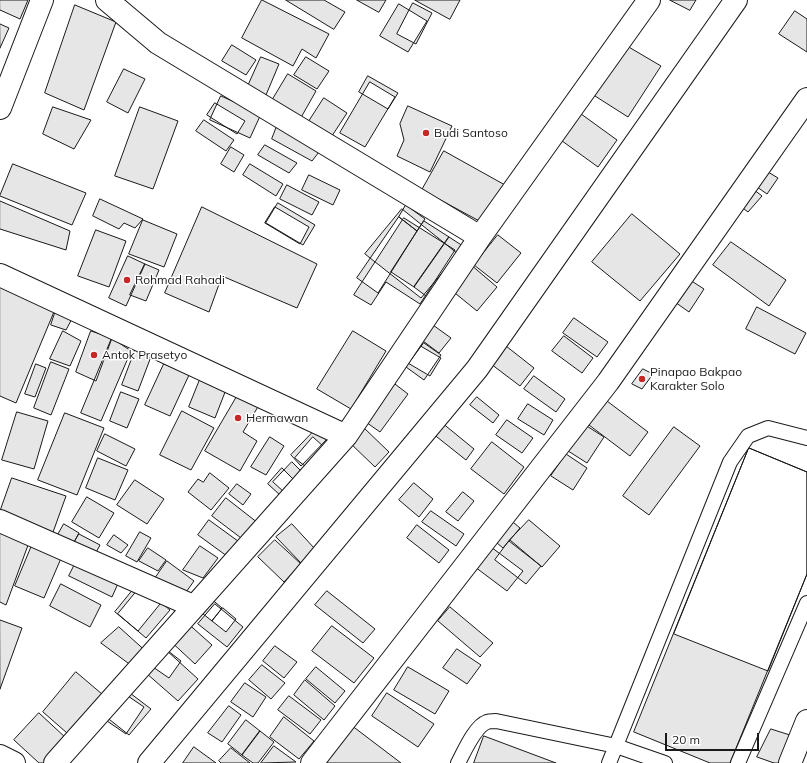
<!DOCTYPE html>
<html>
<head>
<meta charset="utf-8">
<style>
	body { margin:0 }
	#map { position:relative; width:807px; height:763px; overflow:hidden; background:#fff; font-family:Mulish,sans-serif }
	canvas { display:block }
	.scale { position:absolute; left:665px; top:733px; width:94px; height:18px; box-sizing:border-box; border:2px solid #1a1a1a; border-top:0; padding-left:5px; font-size:12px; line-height:14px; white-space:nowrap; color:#1a1a1a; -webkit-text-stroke:3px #fff; paint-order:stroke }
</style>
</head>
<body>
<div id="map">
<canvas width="807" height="763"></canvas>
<div class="scale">20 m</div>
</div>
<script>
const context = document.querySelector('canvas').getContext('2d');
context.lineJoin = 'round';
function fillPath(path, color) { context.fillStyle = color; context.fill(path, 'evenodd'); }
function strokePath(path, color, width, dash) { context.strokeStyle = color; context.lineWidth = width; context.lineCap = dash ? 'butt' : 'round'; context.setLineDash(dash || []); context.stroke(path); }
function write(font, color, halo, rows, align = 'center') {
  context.font = font + ' Mulish,sans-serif'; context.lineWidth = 3; context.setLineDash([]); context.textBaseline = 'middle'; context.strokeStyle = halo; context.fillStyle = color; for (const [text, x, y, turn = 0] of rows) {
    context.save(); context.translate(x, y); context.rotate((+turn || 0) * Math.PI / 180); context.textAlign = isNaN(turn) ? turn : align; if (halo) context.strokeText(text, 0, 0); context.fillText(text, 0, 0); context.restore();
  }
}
const building = new Path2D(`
	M0,0H28L20,19L0,10Z
	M262,0L329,34L316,58L302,49L293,66L242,38Z
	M286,0H324L345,12L334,29Z
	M357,0H386L379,12Z
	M415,0H460L450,19Z
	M670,0H696L690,10Z
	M413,3L432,13L416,44L397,34Z
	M399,4L427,21L408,52L380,36Z
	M75,5L116,22L84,110L45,93Z
	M795,11L807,19V52L779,34Z
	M0,24L9,28L0,48Z
	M232,45L256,60L246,75L222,61Z
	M627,46L661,66L628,117L595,96Z
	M261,57L279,64L266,95L248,86Z
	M306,57L329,71L317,89L294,75Z
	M124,69L145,79L128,113L107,102Z
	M288,74L316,91L299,121L270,104Z
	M368,76L398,93L388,109L359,92Z
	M370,82L395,97L365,147L340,133Z
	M221,96L261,114L250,138L210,120Z
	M324,98L347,113L328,142L306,126Z
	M215,103L245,121L237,134L207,115Z
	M408,106L452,126L430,172L397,156L404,140L400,124Z
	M53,107L91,120L74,149L43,134Z
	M140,107L178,121L153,189L115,176Z
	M577,111L617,140L598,167L558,138Z
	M204,120L234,140L226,151L196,131Z
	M279,121L322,148L312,161L272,139Z
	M265,145L297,163L289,173L258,155Z
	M231,147L244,155L234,172L221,164Z
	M444,151L505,185L483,223L422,190Z
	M13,164L86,193L72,225L0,196Z
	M250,164L283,184L276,196L243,175Z
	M768,172L778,178L767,194L757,187Z
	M309,175L340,190L333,205L302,190Z
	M287,185L319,202L312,215L280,199Z
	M753,189L762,196L748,212L740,206Z
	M100,199L143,219L135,228L124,223L119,229L93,216Z
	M0,201L70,231L66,250L0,229Z
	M278,203L315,225L303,245L266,223Z
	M406,205L425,219L417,231L399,217Z
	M202,207L317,264L297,308L222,276L209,312L165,293Z
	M275,207L309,227L300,244L265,223Z
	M402,209L458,254L421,298L365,254Z
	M632,214L680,254L640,301L592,262Z
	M399,217L417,231L378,293L357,278Z
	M404,218L455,250L420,304L386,282L371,305L354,295Z
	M143,220L177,234L164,267L129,254Z
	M424,221L449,237L414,287L391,272Z
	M96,230L126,241L109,287L78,276Z
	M498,235L521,253L497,283L474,265Z
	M449,237L466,248L430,299L414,287Z
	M731,242L786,280L769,306L713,265Z
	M128,256L145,264L126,306L109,298Z
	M145,264L159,270L146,301L130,295Z
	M470,264L497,287L477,311L450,289Z
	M687,278L704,289L689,312L672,300Z
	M0,284L56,307L16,403L0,396Z
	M58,304L75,313L66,330L51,325Z
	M757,307L806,333L795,354L746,329Z
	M574,318L608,342L597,357L563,333Z
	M426,320L451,338L439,353L415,335Z
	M63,331L81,341L70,366L50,359Z
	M91,331L112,338L96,381L76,372Z
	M353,331L386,351L351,409L317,389Z
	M564,336L593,358L582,373L552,351Z
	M112,338L131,351L101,421L81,413Z
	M412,341L441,358L430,376L401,359Z
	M424,343L441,355L424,380L406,367Z
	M506,346L534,368L520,386L491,364Z
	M136,348L152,354L138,391L122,385Z
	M51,362L69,369L51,415L34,408Z
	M36,364L46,368L35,397L25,394Z
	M164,364L189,375L170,416L145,405Z
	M643,369L653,374L642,389L632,384Z
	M534,376L565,399L556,412L524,389Z
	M201,377L227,387L215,418L189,407Z
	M391,381L408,394L380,432L363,420Z
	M121,392L139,399L127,428L110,421Z
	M239,393L259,405L243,432L257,441L240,471L205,451Z
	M477,397L499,415L493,423L470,405Z
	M607,401L648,432L630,456L589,425Z
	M528,404L553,420L544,435L518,419Z
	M182,411L214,428L191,470L160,455Z
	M17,412L48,421L34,469L2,460Z
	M65,413L104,428L77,495L38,480Z
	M507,420L533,438L522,453L496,435Z
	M441,422L474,449L466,460L432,433Z
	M582,423L604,437L587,463L565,449Z
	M362,426L389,452L375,467L348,441Z
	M674,427L700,446L649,515L623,496Z
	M317,428L328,438L301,466L291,455Z
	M105,434L135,449L126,466L97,451Z
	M270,437L284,446L266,475L251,467Z
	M313,437L324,447L306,467L295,458Z
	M492,442L524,467L504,494L471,469Z
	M749,448L807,472V574L730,763H710L634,732Z
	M749,448L807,472V574L768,671L674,634Z
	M566,454L587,468L573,490L551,476Z
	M98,458L128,470L115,500L86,488Z
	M292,462L302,472L284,492L273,482Z
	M282,468L294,480L280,495L268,484Z
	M210,473L229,488L211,510L188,492L198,479L203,482Z
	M12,478L66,496L52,535L0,512Z
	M135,480L164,499L147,524L117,505Z
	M414,483L433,499L419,517L399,500Z
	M237,484L251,494L243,505L229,494Z
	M463,492L474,501L458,521L446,512Z
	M87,497L114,513L99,538L72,522Z
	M226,498L258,523L245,541L212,516Z
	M431,511L464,534L456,546L422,522Z
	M508,518L520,528L503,548L491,538Z
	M209,520L242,544L231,559L198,535Z
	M529,520L560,546L542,567L510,540Z
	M64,524L79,533L71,548L55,540Z
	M292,524L315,549L301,563L276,537Z
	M417,525L449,550L439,563L407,538Z
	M0,526L31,537L6,605L0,602Z
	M140,532L151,538L137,562L126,556Z
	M79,534L100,545L92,560L71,548Z
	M114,535L128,545L121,553L107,545Z
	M275,540L301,564L284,582L258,557Z
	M509,541L541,566L526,584L495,560Z
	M33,543L62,556L44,598L15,586Z
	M487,544L523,571L507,591L471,564Z
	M200,546L218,558L203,578L183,570Z
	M148,548L166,560L158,571L139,561Z
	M78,558L120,579L112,597L69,576Z
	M167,561L194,581L181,599L154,580Z
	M61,584L101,605L90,627L50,606Z
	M137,585L160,604L138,631L115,612Z
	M141,586L170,610L146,638L118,614Z
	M327,591L375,629L363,643L315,605Z
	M209,597L222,608L212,621L198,610Z
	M215,604L243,627L227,647L198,624Z
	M450,607L493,643L480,657L438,621Z
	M223,608L236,619L226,632L212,621Z
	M0,620L22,628L0,689Z
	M184,620L212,645L195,664L167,638Z
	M332,626L374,658L354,683L312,651Z
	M119,627L150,655L136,669L101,643Z
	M275,646L297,662L284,678L263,661Z
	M163,647L181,661L169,678L150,665Z
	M457,649L481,665L467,684L443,668Z
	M166,650L198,679L178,701L146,673Z
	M262,665L285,683L271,699L249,680Z
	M316,667L345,691L335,703L306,679Z
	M408,667L449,691L435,714L394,690Z
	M76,672L109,700L75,740L43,712Z
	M305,680L335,706L324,720L294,695Z
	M245,683L266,697L253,717L231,702Z
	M126,690L151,709L129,735L105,716Z
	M387,693L434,724L418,747L372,716Z
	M125,694L144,707L126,734L107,721Z
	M289,696L321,720L310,734L278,710Z
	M229,706L241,715L222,742L208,733Z
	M39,713L67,739L44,763H39L14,740Z
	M284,717L314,741L299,759L270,737Z
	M246,720L260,731L242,755L228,744Z
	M351,725L401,763H323Z
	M771,729L793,736L782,763H774L757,757Z
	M260,731L274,742L258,763H253L242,755Z
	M484,736L556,763H474Z
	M274,746L296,762L261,763Z
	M194,747L216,763H183Z
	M231,748L250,763H221L219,761Z`);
const service = new Path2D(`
	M458,763C464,752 475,726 487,722C489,721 494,721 496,721L616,746L665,763
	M609,763L730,462L748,436L768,428L807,438
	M738,763L807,603`);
const minor = new Path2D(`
	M107,0L158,43L480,237
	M0,108L42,0
	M0,275L346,436
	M0,521L193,606
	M0,756L14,763
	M55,763L346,436L480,237L649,0
	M149,763L477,369L736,0
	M312,763L608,382L807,99`);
const tertiary = new Path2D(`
	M790,763L807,721`);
const markers = [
	[426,133,4,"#c62828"],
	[127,280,4,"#c62828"],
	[94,355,4,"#c62828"],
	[642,379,4,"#c62828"],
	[238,418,4,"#c62828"]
];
const poiNames = [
	["Budi Santoso",434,133],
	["Rohmad Rahadi",135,280],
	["Antok Prasetyo",102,355],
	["Pinapao Bakpao",650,372],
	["Karakter Solo",650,386],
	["Hermawan",246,418]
];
fillPath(building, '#e6e6e6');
strokePath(building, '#1a1a1a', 1);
strokePath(service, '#1a1a1a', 16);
strokePath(minor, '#1a1a1a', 24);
strokePath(tertiary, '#1a1a1a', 24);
strokePath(service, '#fff', 14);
strokePath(minor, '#fff', 22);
strokePath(tertiary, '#fff', 22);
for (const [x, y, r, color] of markers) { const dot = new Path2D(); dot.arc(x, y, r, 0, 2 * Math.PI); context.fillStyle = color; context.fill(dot); strokePath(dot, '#fff', 1.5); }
write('12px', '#1a1a1a', '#fff', poiNames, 'left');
</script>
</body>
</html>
